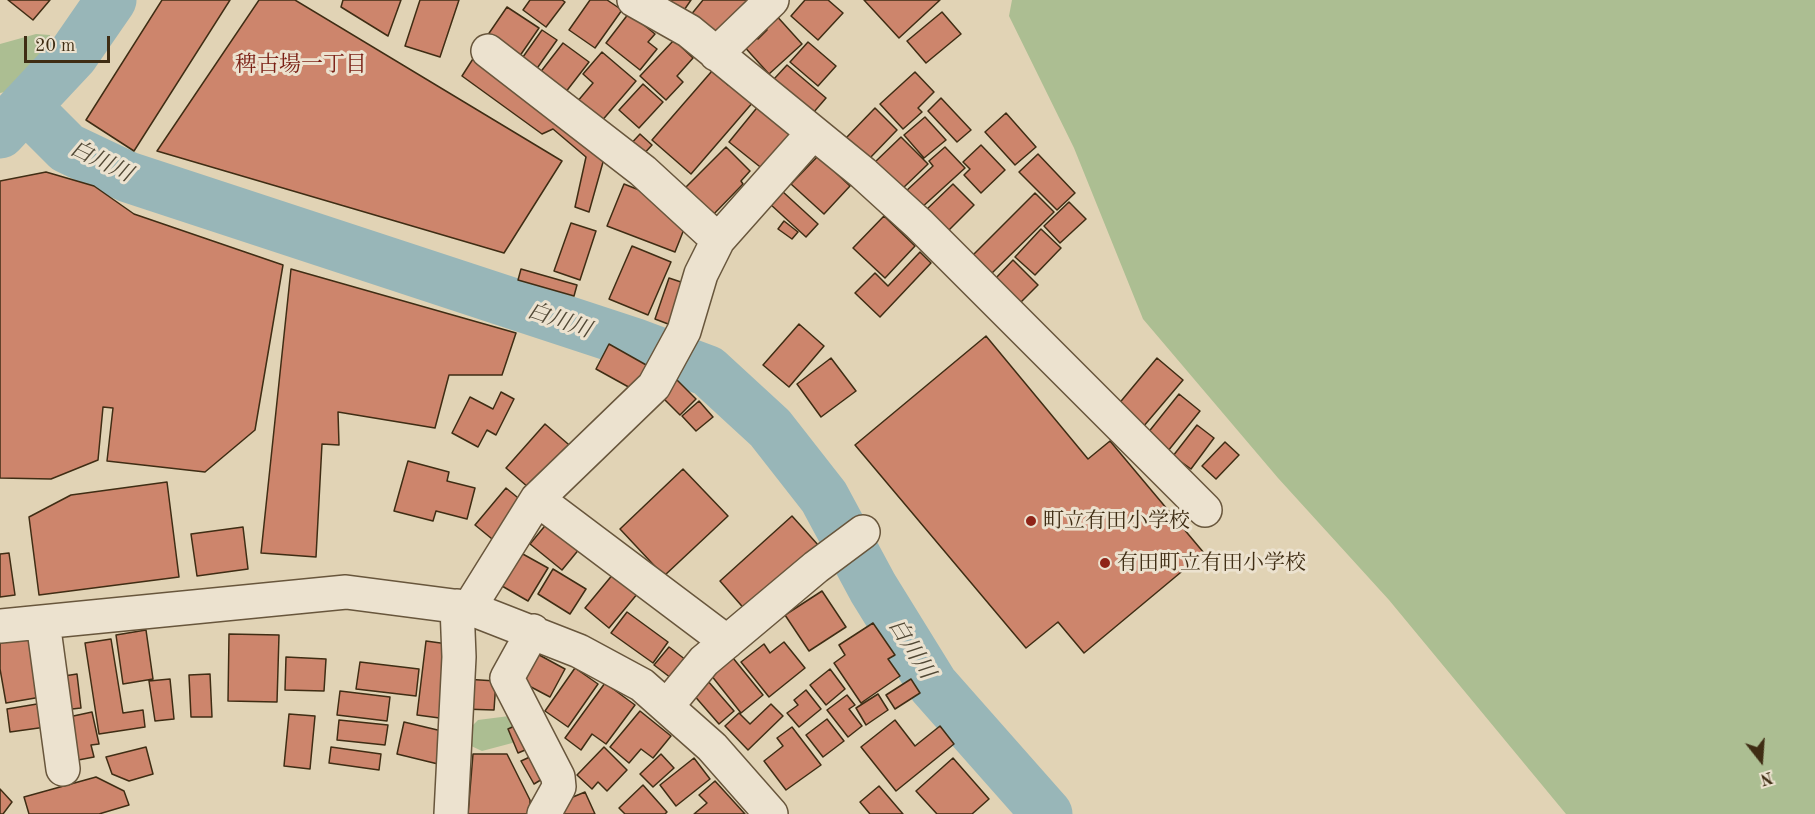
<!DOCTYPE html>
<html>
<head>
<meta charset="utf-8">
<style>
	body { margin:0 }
	#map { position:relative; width:1815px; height:814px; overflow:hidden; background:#e1d3b5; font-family:"Old Standard TT",serif }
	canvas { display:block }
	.north { position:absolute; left:1731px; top:730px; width:60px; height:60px; -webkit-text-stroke:4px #ece2cf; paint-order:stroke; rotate:163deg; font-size:16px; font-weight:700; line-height:24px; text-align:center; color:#3f2d14 }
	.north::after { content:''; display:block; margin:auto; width:21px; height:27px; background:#3f2d14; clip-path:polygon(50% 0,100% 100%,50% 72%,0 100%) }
	.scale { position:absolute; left:24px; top:36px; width:86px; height:27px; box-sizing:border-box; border:3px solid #3f2d14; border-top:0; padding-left:8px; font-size:18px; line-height:21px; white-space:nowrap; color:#3f2d14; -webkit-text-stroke:4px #ece2cf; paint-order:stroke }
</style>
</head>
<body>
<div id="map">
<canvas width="1815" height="814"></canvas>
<div class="north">N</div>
<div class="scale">20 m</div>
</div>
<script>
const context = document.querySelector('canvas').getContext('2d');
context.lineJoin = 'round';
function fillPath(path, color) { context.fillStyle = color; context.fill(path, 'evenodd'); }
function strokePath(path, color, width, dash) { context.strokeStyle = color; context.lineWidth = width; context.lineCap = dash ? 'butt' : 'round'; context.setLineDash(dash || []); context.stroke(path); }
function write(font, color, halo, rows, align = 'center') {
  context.font = font + ' "Old Standard TT","Noto Serif JP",serif'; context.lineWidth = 6; context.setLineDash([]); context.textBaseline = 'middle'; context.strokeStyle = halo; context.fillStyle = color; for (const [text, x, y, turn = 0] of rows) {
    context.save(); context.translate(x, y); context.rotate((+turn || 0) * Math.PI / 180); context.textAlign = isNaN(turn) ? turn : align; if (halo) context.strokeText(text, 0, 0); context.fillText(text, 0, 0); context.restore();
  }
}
const green = new Path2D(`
	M1012,0H1815V814H1566L1389,600L1278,478L1143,319L1074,148L1009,16Z
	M36,34L50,35V48L10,91L0,93V44Z
	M525,714L516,742L482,751L469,745L467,731L478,720Z`);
const river = new Path2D(`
	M25,106L67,148L128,177L633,343L708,371L770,428L824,497L873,588L933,685L1047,814
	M0,133L73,55L111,0`);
const building = new Path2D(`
	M8,0H50L33,20Z
	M162,0H230L134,151L86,120Z
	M259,0H295L562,161L504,253L157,151Z
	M343,0H401L388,36L341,7Z
	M420,0H459L440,57L405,46Z
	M530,0H562L565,2L546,27L523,10Z
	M590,0H607L622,10L595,48L569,30Z
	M669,0H691L680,16L665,7Z
	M703,0H752L720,39L690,16Z
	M805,0H828L843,13L818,40L791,16Z
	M864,0H940L899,38Z
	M507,7L539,28L515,63L483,42Z
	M942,12L961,34L926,63L907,41Z
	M629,13L655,34L648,42L657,49L640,70L606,43Z
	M774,13L802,44L769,74L741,43L752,33L758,39L767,30L762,24Z
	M542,30L557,40L533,74L518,64Z
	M674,40L693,58L677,76L683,82L666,100L640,76Z
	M808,42L836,66L818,86L790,62Z
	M563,43L589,62L565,93L539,74Z
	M478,51L605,155L589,212L575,207L586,157L553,129L542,134L462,76Z
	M602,52L636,81L600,123L577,102L593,83L583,74Z
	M787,65L826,98L813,113L774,79Z
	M712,71L728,85L731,82L754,101L691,174L652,140Z
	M915,72L934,92L918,108L922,112L903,129L880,104Z
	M643,84L663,102L639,128L619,110Z
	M941,98L971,130L957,142L928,111Z
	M760,104L795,131L764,170L729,142Z
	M875,108L897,130L869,159L846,138Z
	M1006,113L1036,147L1015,165L985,132Z
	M925,117L946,140L924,158L904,135Z
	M640,134L652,145L640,158L628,147Z
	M901,137L928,164L901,190L874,163Z
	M981,145L1005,170L981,193L964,175L970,169L963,162Z
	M726,147L750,171L741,181L743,184L709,219L681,192Z
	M945,147L965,168L920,209L905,192L933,166L929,161Z
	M1038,154L1075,193L1057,210L1019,172Z
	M818,156L850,186L824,214L791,184Z
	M46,172L94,186L134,214L283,265L255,430L205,472L107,461L113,408L103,407L98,460L51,479L0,478V181Z
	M624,184L677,205L688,219L675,252L607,226Z
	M953,184L974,205L946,233L925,211Z
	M782,191L818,224L806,237L770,204Z
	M1035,193L1054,212L989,276L971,257Z
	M1069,202L1086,219L1060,243L1044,226Z
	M884,216L915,246L885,278L853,248Z
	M784,221L798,232L792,239L778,229Z
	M571,223L596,231L580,280L554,271Z
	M1041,229L1061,248L1035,275L1015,257Z
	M632,246L671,262L648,315L609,299Z
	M920,252L931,263L880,317L855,293L875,273L888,286Z
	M1013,260L1038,285L1019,304L994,280Z
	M291,269L516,333L502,375H449L435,428L338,412L339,445L322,444L316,557L261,553Z
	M521,269L577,285L574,296L518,280Z
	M669,278L690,285L676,327L655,319Z
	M799,324L824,346L789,387L763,365Z
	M986,336L1088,459L1110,441L1204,553L1084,653L1058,622L1026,648L855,445Z
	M609,344L648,366L634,390L596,369Z
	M831,358L856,391L821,417L797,384Z
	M1157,358L1183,380L1143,427L1117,406Z
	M673,376L696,399L680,415L657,392Z
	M501,392L514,399L496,435L487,430L478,447L452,433L470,397L493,409Z
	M1179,394L1200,411L1168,451L1147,434Z
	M699,401L713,417L696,431L682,416Z
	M545,424L575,450L536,494L506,468Z
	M1197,425L1214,438L1191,469L1173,456Z
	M1225,442L1239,455L1216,479L1202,466Z
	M408,461L449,472L447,481L475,488L467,519L436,511L433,521L394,511Z
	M683,469L728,516L664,576L620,529Z
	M167,482L179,577L39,595L29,517L71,495Z
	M506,488L528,506L497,543L475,525Z
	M553,516L585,542L562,570L530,544Z
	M792,516L819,546L747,612L720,581Z
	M243,527L248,569L197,576L191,534Z
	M9,553L15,595L0,597V554Z
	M521,553L548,568L528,601L502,586Z
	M553,569L586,589L570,614L538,594Z
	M614,573L638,593L609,628L585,608Z
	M822,591L846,627L809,651L785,615Z
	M627,612L668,642L653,663L611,633Z
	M873,623L895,655L888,659L900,676L861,703L834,663L845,655L839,645Z
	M146,630L153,679L123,684L116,635Z
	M229,634L279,635L277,702L228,701Z
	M37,636L47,696L6,703L0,669V643Z
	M111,639L123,713L143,710L145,727L99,734L85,643Z
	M426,641L455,645L447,719L417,715Z
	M784,642L805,668L769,697L741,662L764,644L770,653Z
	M669,647L686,660L671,678L654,665Z
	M530,650L565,669L550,697L514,678Z
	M286,657L326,659L324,691L285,690Z
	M733,658L763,695L741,713L711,675Z
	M360,662L419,669L416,696L356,689Z
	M575,668L598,684L568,727L545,711Z
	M830,669L845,689L826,705L810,685Z
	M77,674L81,708L54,711L51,678Z
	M210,674L212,717H191L189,675Z
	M170,679L174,719L155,721L149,681Z
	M464,679L496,681L494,710L463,709Z
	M911,679L920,693L895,709L886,695Z
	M707,680L734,711L719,724L692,693Z
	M605,683L635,705L606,744L592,734L581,750L565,738Z
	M806,690L821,709L799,727L787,713L798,705L794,700Z
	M340,691L390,697L387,721L337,715Z
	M878,694L888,710L866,725L856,708Z
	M847,695L855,705L849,709L862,726L848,737L827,710Z
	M43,703L46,727L10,732L7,709Z
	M771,704L783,716L748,750L725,726L739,713L750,724Z
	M640,711L671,736L653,758L641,749L629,763L610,747Z
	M92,712L99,744L91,745L94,757L73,761L64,718Z
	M289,714L315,716L310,769L284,766Z
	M827,719L844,741L823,757L806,735Z
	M339,720L388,725L385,745L337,740Z
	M895,720L915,746L940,726L954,744L896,791L861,747Z
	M404,722L446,732L438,764L397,754Z
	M519,724L530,748L518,753L508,729Z
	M792,727L821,765L786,790L764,761L783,746L777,738Z
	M146,747L153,774L129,781L112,774L106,757Z
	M331,747L381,754L379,770L329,763Z
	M604,747L627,770L607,791L598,782L592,789L577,775Z
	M473,754H507L530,800V814H468Z
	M661,754L674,768L653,787L640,774Z
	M532,756L544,778L534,784L521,761Z
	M694,758L710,779L676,806L660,785Z
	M953,758L989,799L972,814H937L916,791Z
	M96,777L124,791L129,805L99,814H29L24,797Z
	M715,781L745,814H694L707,803L699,795Z
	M643,785L667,812L665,814H625L619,808Z
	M879,786L903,814H870L860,802Z
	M0,789L12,802L3,814H0Z
	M585,792L595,814H560L556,804Z`);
const minor = new Path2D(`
	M634,0L689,31L863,173L919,224L1205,510
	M488,51L643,171L718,240
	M716,54L772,0
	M537,499L727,642
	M469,608L537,499L654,386L684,331L701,274L718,240L813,133
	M43,622L63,769
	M0,626L346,592L469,608L579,651L642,685L712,747L771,814
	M533,631L507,678L558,777L559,787L544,814
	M667,706L704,661L816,567L863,532
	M451,814L459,657L457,606`);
const markers = [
	[1031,521,6,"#8f2418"],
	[1105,563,6,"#8f2418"]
];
const poiNames = [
	["町立有田小学校",1043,521],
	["有田町立有田小学校",1117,563]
];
const neighbourhoodNames = [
	["稗古場一丁目",301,65]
];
const waterNames = [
	["白川川",101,162,26],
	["白川川",559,321,19],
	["白川川",911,649,58]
];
fillPath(green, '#acbe92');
strokePath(river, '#98b6b8', 51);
fillPath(building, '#cd856c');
strokePath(building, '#3f2d14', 1.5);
strokePath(minor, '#68563c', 36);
strokePath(minor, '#ece2cf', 33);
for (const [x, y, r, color] of markers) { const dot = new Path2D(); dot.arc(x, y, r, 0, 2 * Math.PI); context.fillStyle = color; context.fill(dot); strokePath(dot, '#ece2cf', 2); }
write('21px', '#3f2d14', '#ece2cf', poiNames, 'left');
write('22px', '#7a1f14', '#ece2cf', neighbourhoodNames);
write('italic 22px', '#514835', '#ece2cf', waterNames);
</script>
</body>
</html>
